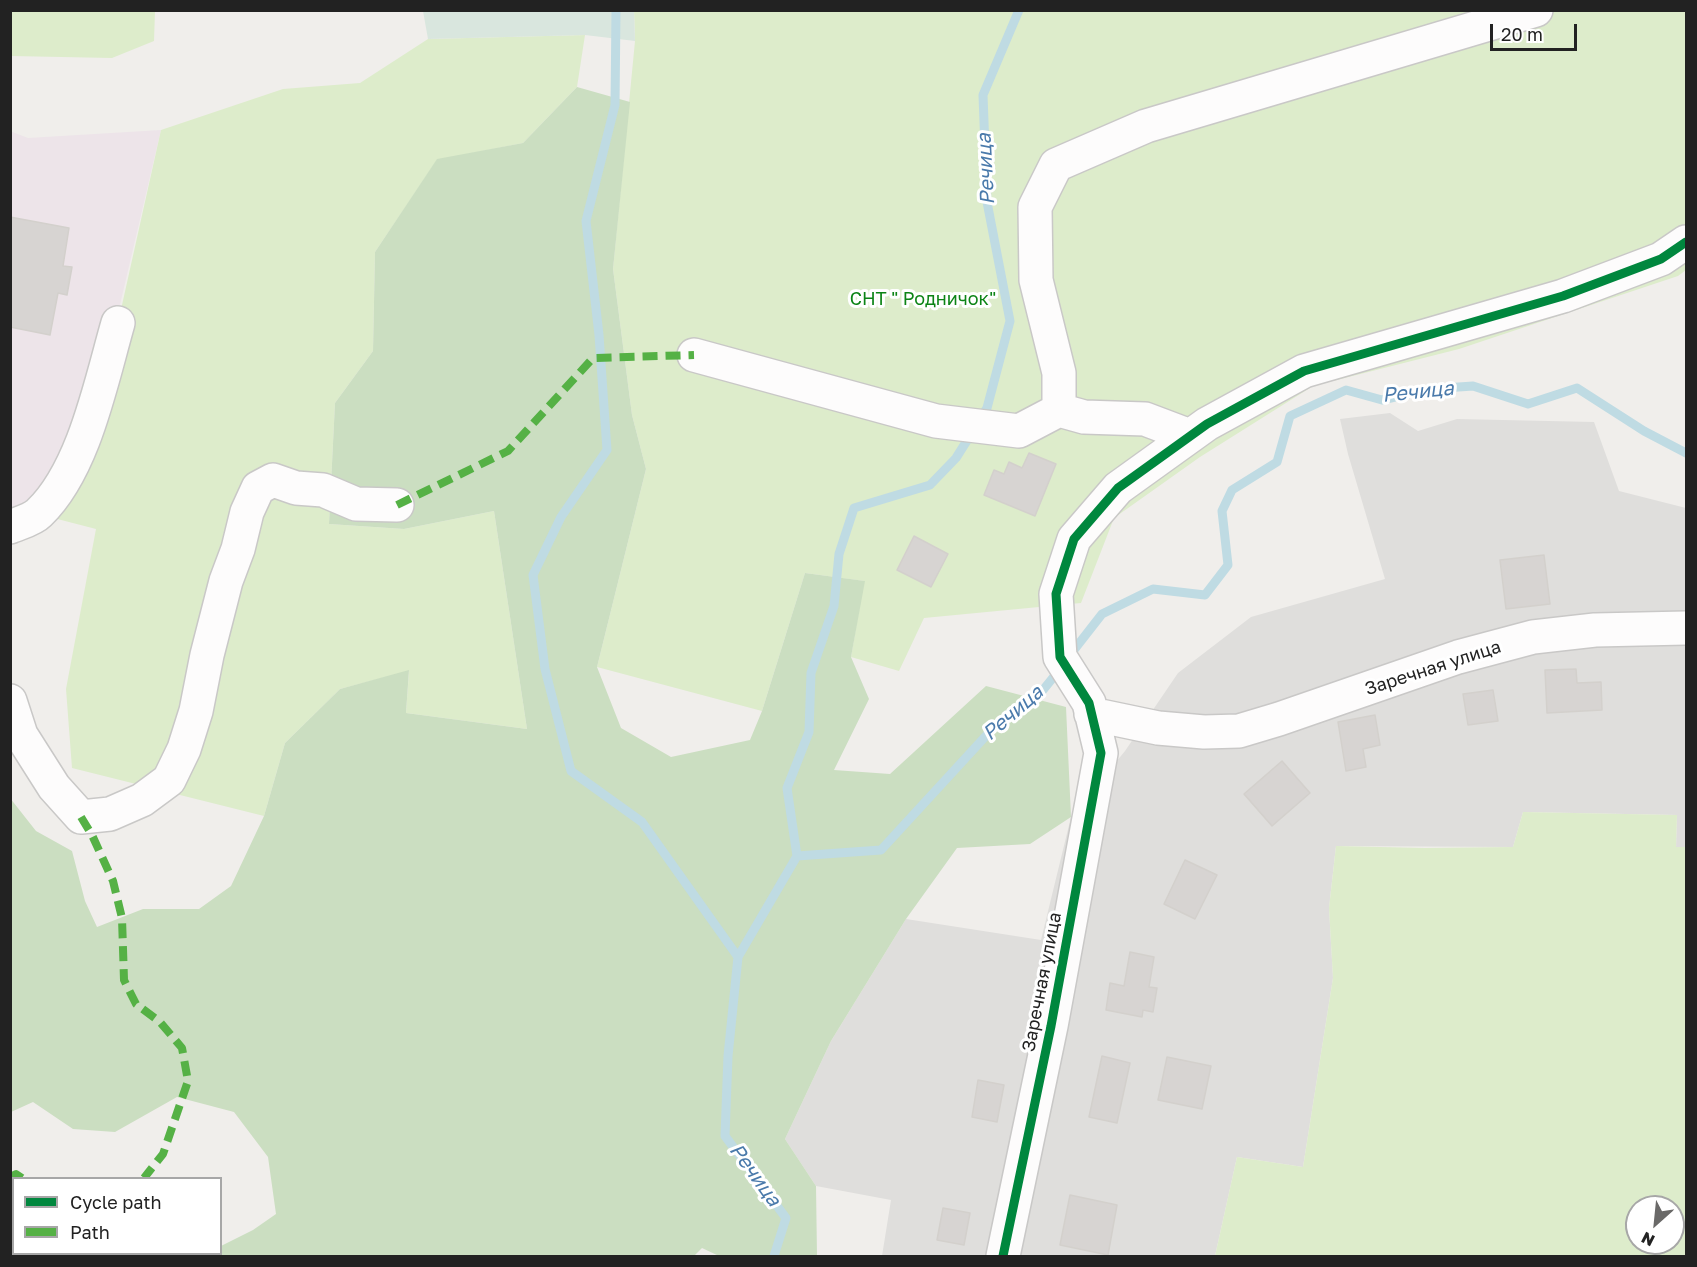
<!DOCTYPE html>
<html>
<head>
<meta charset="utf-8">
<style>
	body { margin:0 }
	#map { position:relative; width:1697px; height:1267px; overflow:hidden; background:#f0eeeb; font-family:"Golos Text",sans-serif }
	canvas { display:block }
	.frame { position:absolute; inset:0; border:12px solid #222; pointer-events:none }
	.legend { position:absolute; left:12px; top:1177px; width:210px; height:78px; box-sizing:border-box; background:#fff; border:2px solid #a7a7a7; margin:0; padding:8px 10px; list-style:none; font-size:18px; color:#222 }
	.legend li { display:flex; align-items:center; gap:12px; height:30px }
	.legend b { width:30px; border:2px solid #a7a7a7 }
	.north { position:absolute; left:1625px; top:1195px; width:60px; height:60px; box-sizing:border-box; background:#fff; border:2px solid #a7a7a7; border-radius:50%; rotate:207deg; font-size:16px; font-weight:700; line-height:24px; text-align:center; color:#222 }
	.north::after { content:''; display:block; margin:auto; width:21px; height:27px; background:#6a6968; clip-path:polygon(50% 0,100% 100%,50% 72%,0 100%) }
	.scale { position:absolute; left:1490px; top:24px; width:87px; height:27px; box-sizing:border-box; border:3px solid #222; border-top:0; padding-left:8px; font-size:18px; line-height:21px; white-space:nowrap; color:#222; -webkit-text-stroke:4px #fff; paint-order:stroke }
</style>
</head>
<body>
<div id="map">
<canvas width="1697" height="1267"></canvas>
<div class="frame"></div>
<ul class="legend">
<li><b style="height:8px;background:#00873e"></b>Cycle path</li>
<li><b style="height:8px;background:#55b145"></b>Path</li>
</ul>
<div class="north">N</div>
<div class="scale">20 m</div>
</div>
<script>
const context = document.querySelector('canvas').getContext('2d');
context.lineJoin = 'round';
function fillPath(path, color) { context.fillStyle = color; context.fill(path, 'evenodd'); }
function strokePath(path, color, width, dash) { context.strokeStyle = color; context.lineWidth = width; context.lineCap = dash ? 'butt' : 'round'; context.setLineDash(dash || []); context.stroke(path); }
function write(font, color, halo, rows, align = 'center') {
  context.font = font + ' "Golos Text",sans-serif'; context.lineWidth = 6; context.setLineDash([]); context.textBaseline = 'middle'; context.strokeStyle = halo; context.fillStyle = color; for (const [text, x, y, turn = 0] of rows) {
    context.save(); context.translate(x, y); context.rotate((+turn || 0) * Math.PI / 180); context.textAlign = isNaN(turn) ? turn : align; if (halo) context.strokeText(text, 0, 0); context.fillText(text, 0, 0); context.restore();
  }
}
const residential = new Path2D(`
	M1390,413L1418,431L1457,419L1594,422L1619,491L1686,508V847H1676L1677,815L1523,812L1513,847L1336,846L1329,908L1333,978L1303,1167L1237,1157L1215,1256H882L891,1200L816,1186L785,1139L831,1041L906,919L1041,940L1071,817L1125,751L1178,673L1251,617L1385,579L1348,454L1340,419Z`);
const industrial = new Path2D(`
	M161,130L95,411L10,530V131L28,138Z`);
const grass = new Path2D(`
	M11,10L155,11L154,41L112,58L11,56Z
	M634,11H1686V270L1678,276L1459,349L1313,386L1200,457L1114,518L1081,603L924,618L899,671L851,657L864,581L805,573L762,711L597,667L646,469L632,415L613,269L635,41Z
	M585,35L577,87L523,143L437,160L375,252L373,351L335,403L329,524L404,529L494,511L527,729L406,713L409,671L340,689L285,743L264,816L72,768L66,689L96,529L38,514L118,323L161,130L283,89L360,83L428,39Z
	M1523,812L1677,815L1676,847H1686V1256H1215L1237,1157L1303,1167L1333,978L1329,908L1336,846L1425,848L1513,847ZM1637,1207H1673V1243H1637Z
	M13,1190L14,1254H98V1256H11L10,1192Z`);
const forest = new Path2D(`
	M577,87L630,102L613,269L632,415L646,469L597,667L621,728L671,757L750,740L762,711L805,573L865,581L851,657L869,699L834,770L890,774L986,686L1066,707L1071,817L1030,844L957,848L906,919L831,1041L785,1139L816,1186L817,1256H719L702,1248L694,1256H206L207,1254H220L221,1246L253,1230L276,1214L268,1157L234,1112L177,1097L115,1132L73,1129L33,1102L11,1112L10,798L36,831L72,851L85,901L97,927L143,909H199L231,886L264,816L285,743L340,689L409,670L406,713L527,729L494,511L404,529L329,524L335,403L373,351L375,252L437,159L523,143Z`);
const wetland = new Path2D(`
	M423,11H634L635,41L585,35L428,39Z`);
const stream = new Path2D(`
	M616,10L615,105L586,221L599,335L607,450L561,517L533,575L545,669L571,771L642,822L738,957
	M980,419L987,408L1010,321L987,202L983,95L1019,10
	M1070,655L1102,614L1153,589L1205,595L1228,565L1222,511L1232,490L1277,462L1290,416L1346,390L1382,400L1430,389L1473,386L1528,404L1577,388L1644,431L1686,453
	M797,856L881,850L995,726L1039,695L1060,669
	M774,1256L786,1218L725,1136L728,1056L738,957L797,856L787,788L809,732L811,673L834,606L839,554L854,508L930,485L956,458L973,431`);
const building = new Path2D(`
	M10,217L69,228L63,266L72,267L67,295L58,293L50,335L10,327Z
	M1029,453L1056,464L1035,516L984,495L994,470L1004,474L1009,462L1022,468Z
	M914,536L948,554L931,587L897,570Z
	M1544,555L1550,604L1506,609L1500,560Z
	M1576,669L1577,683L1601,682L1602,710L1547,713L1545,670Z
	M1493,690L1498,721L1468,725L1463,694Z
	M1375,715L1380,745L1363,749L1366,767L1346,771L1338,722Z
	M1282,761L1310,793L1272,826L1244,794Z
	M1185,860L1217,875L1195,919L1164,904Z
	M1130,952L1154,957L1149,987L1157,988L1153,1012L1143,1010L1142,1017L1106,1010L1110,983L1124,986Z
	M1102,1056L1130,1063L1117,1123L1089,1117Z
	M1167,1057L1211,1066L1202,1109L1158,1100Z
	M978,1080L1004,1085L997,1122L972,1117Z
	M1070,1195L1117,1205L1108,1255L1060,1245Z
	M943,1208L970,1213L964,1245L937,1240Z`);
const minor = new Path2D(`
	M694,355L936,421L1019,431L1059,410V373L1036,280L1035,207L1056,165L1146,126L1536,10
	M1059,410L1084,417L1145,419L1190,436
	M10,527C19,523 32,520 39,513C84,470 101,382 118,323
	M10,701L21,735L54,787L81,817L110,814L142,800L169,780L184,749L196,711L207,655L226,581L238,549L247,512L258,488L273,480L296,488L323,490L356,504L397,505
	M1091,714L1158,728L1204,732L1239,731L1279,719L1458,657L1533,637L1595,630L1686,628
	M1003,1256L1051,1026L1101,753L1089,703L1060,657L1056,594L1074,539L1118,488L1207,424L1304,371L1563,296L1661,259L1686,242`);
const quiet = new Path2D(`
	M397,505L508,451L593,358L694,355
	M81,817L92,835L113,881L122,918L124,980L136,1004L160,1022L182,1048L188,1081L163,1154L144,1178
	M10,1177L16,1174L22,1178`);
const cycleway = new Path2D(`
	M1003,1256L1051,1026L1101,753L1089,703L1060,657L1056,594L1074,539L1118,488L1207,424L1304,371L1563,296L1661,259L1686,242`);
const parkNames = [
	["СНТ \" Родничок\"",923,299]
];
const streetNames = [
	["Заречная улица",1433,668,-18],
	["Заречная улица",1042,982,-79]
];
const waterNames = [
	["Речица",986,169,-93],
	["Речица",1418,392,-6],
	["Речица",1013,713,-41],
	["Речица",755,1175,54]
];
fillPath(residential, '#dfdedc');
fillPath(industrial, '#ede4e9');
fillPath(grass, '#ddeccb');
fillPath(forest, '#cbdec1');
fillPath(wetland, '#d9e6de');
strokePath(stream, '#bfdbe3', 9);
fillPath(building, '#d7d4d2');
strokePath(building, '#d3d0cc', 1.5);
strokePath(minor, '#c9c8c7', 36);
strokePath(minor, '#fdfcfc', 33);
strokePath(quiet, '#55b145', 8, [15, 8]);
strokePath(cycleway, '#00873e', 9);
write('18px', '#0c8416', '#fff', parkNames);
write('18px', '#222', '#fff', streetNames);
write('italic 20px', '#4a7aab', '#fff', waterNames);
</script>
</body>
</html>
